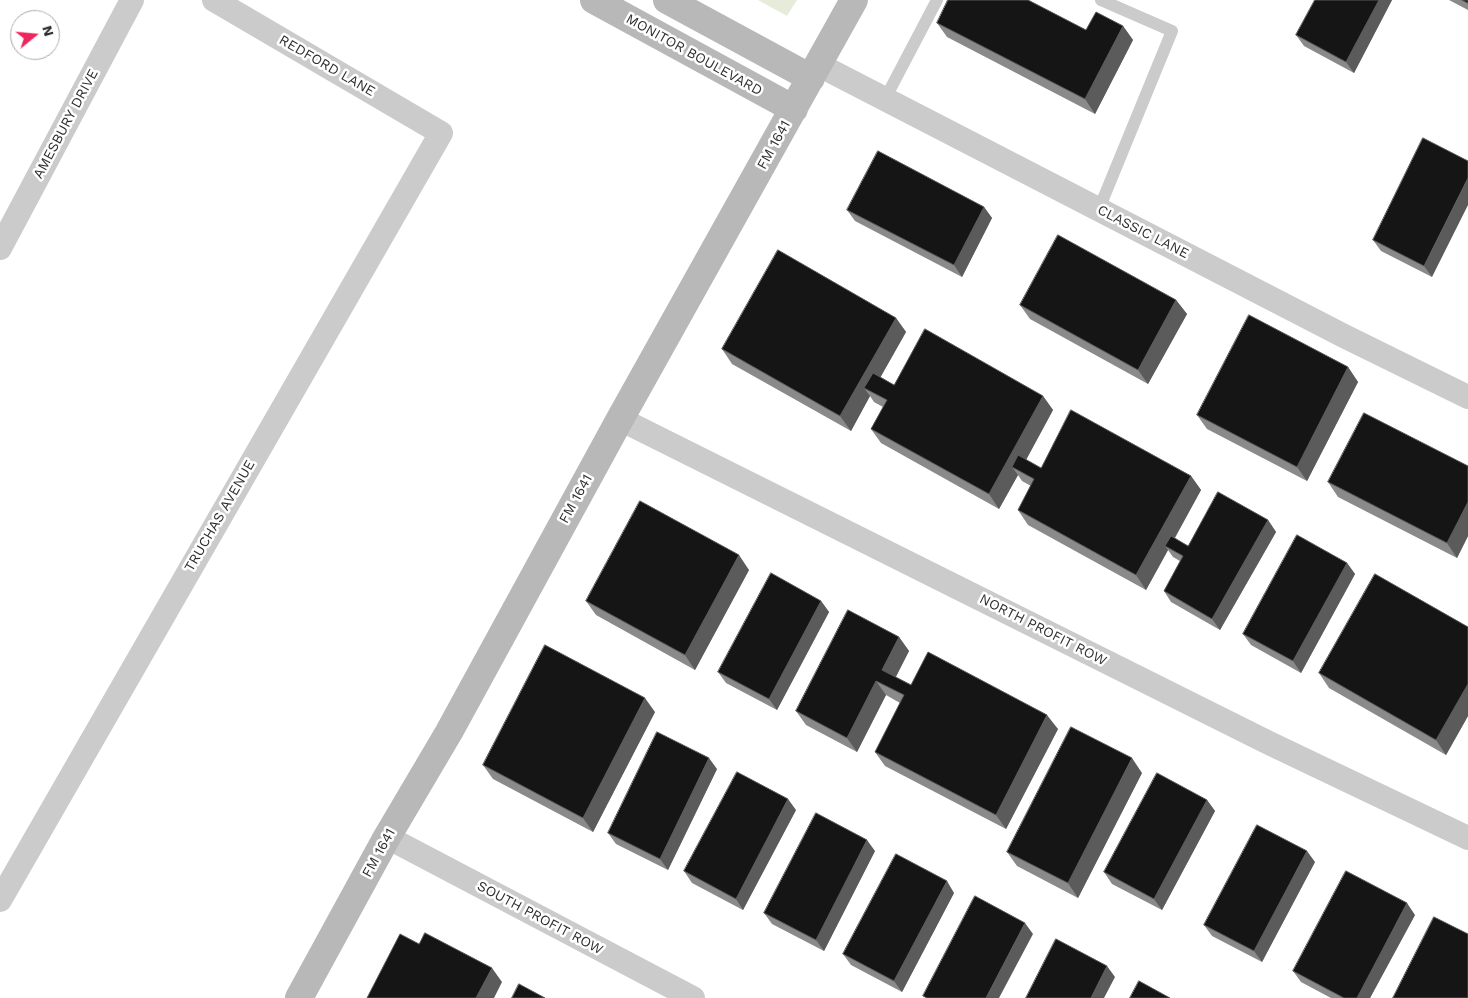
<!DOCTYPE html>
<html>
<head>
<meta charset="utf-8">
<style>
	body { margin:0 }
	#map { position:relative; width:1468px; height:998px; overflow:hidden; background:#fff; font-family:"Work Sans",sans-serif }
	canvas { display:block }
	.north { position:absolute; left:10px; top:10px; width:50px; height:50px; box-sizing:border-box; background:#fff; border:1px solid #ababab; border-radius:50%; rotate:73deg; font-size:14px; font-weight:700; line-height:20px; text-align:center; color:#2e2e2e }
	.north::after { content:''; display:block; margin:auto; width:18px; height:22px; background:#ee265d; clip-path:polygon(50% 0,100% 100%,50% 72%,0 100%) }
</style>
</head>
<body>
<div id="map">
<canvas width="1468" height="998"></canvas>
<div class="north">N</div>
</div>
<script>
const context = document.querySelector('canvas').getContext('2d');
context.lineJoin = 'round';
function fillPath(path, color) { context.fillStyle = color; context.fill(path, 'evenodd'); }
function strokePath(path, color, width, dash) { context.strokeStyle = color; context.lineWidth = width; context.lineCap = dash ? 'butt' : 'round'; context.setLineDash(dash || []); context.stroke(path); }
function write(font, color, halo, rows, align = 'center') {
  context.font = font + ' "Work Sans",sans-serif'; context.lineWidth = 5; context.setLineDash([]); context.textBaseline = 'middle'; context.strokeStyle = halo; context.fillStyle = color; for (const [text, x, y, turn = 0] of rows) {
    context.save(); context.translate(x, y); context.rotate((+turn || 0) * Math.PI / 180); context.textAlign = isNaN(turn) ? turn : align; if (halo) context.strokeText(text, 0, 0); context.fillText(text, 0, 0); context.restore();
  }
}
const green = new Path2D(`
	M758,0H797L787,16Z`);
const lane = new Path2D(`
	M885,99L937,0
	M1099,209L1172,31L1101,0`);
const street = new Path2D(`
	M819,65L1344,336L1468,397
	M0,248L132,0
	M620,419L1269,743L1468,838
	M387,837L693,998
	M0,900L441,133L214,0`);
const secondary = new Path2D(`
	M594,0L794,109
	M667,0L811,78
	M299,998L387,837L449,732L620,419L854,0`);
const wall = new Path2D(`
	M1315,0H1392L1354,73L1304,46L1296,35Z
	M1449,0H1468V10Z
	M937,23L1086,30L1123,26L1133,40L1095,114L947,37Z
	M1423,138L1432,277L1381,251L1373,240Z
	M984,207L992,218L962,277L855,221L847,210Z
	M1176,300L1187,314L1148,384L1030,319L1020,305Z
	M896,318L906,332L880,378L894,385L1043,396L1053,410L1026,460L1041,468L1191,476L1201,490L1175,538L1188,546L1268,520L1276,532L1220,630L1171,602L1164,591L1180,561L1173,557L1168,550L1146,590L1028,525L1018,510L1031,486L1022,481L1018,475L999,509L881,443L871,429L883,407L874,402L870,396L851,431L732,364L722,349Z
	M1348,367L1358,382L1307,481L1207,429L1197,415Z
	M1468,466V536L1457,558L1338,497L1328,482Z
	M1347,563L1355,574L1301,673L1251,645L1243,634Z
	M749,570L695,670L596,615L586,601Z
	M821,601L829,612L777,710L726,683L718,672Z
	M1468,627V716L1446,755L1329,688L1319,673Z
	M899,637L909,651L896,677L911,685L1058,729L1006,829L885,766L875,752L900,703L886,695L857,752L806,725L796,711Z
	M655,712L593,832L493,779L483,765Z
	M717,769L668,870L616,844L608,833Z
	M1142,773L1078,898L1017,866L1007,852Z
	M1207,800L1215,811L1162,910L1112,884L1104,872Z
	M796,810L743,910L692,883L684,871Z
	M875,851L824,951L772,924L764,913Z
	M1315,862L1262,962L1212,936L1204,925Z
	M954,893L902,992L851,965L843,954Z
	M1415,915L1370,998H1331L1301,982L1293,971Z`);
const shadedWall = new Path2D(`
	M1379,0H1392L1354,73L1346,62Z
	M1123,26L1133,40L1095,114L1085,99Z
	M1468,178V205L1432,277L1424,266Z
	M984,207L992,218L962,277L954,265Z
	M1176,300L1187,314L1148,384L1138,370Z
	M896,318L906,332L872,392L864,388L870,396L851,431L840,416Z
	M1348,367L1358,382L1307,481L1297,467Z
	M1043,396L1053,410L1020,471L1012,467L1018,475L999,509L989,494Z
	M1191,476L1201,490L1169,548L1165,546L1168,550L1146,590L1136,575Z
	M1468,502V536L1457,558L1447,543Z
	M1268,520L1276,532L1220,630L1212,619Z
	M739,555L749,570L695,670L685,655Z
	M1347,563L1355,574L1301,673L1293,661Z
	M821,601L829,612L777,710L769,699Z
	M899,637L909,651L892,684L882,670Z
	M876,681L886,695L857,752L847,738Z
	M1468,684V716L1446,755L1436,740Z
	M645,698L655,712L593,832L583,818Z
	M1047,715L1058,729L1006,829L996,815Z
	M709,758L717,769L668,870L660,859Z
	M1132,758L1142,773L1078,898L1068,883Z
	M788,799L796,810L743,910L736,899Z
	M1207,800L1215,811L1162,910L1154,899Z
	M867,840L875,851L824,951L816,940Z
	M1307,851L1315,862L1262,962L1254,951Z
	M947,881L954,893L902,992L894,981Z
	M1407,903L1415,915L1370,998H1357Z
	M1025,923L1033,934L999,998H986Z
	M1107,966L1115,977L1104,998H1091Z
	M492,968L502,982L494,998H476Z`);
const building = new Path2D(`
	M948,0H1028L1086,30L1096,12L1123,26L1085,99L937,23Z
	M1315,0H1379L1346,62L1296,35Z
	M1462,0H1468V3Z
	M1423,138L1468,161V178L1424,266L1373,240Z
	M878,151L984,207L954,265L847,210Z
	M1058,235L1176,300L1138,370L1020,305Z
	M778,250L896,318L840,416L722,349Z
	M1249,315L1348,367L1297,467L1197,415Z
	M925,329L1043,396L989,494L871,429L887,400L864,388L873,373L894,385Z
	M1071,410L1191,476L1136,575L1018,510L1034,479L1012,467L1018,455L1041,468Z
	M1364,413L1468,466V502L1447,543L1328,482Z
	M1218,492L1268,520L1212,619L1164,591L1183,556L1165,546L1171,536L1188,546Z
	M640,501L739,555L685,655L586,601Z
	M1297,535L1347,563L1293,661L1243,634Z
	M771,573L821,601L769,699L718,672Z
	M1375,574L1468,627V684L1436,740L1319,673Z
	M848,610L899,637L882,670L911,685L928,652L1047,715L996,815L875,752L904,695L876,681L847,738L796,711Z
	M545,645L645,698L583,818L483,765Z
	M1071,727L1132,758L1068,883L1007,852Z
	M657,732L709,758L660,859L608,833Z
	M737,772L788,799L736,899L684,871Z
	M1157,773L1207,800L1154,899L1104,872Z
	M816,813L867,840L816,940L764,913Z
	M1257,825L1307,851L1254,951L1204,925Z
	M896,854L947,881L894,981L843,954Z
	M1346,871L1407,903L1357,998H1344L1293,971Z
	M975,896L1025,923L986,998H927L923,996Z
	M1434,917L1468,934V998H1393Z
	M425,933L492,968L476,998H367L400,934L419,944Z
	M1056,939L1107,966L1091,998H1026Z
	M1139,981L1170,998H1130Z
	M519,984L545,998H512Z`);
const streetNames = [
	["MONITOR BOULEVARD",694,55,29],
	["REDFORD LANE",327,66,30],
	["AMESBURY DRIVE",66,124,-62],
	["FM 1641",774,145,-61],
	["CLASSIC LANE",1143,232,27],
	["FM 1641",576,499,-61],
	["TRUCHAS AVENUE",220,516,-60],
	["NORTH PROFIT ROW",1043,630,27],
	["FM 1641",379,853,-61],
	["SOUTH PROFIT ROW",540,918,28]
];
fillPath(green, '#e7ecda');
strokePath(lane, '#cbcbcb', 12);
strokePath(street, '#cbcbcb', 24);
strokePath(secondary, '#b8b8b8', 28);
fillPath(wall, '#8a8a8a');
fillPath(shadedWall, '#5b5b5b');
fillPath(building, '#151515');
strokePath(building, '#5b5b5b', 1);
write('14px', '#2e2e2e', '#fff', streetNames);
</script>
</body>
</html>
